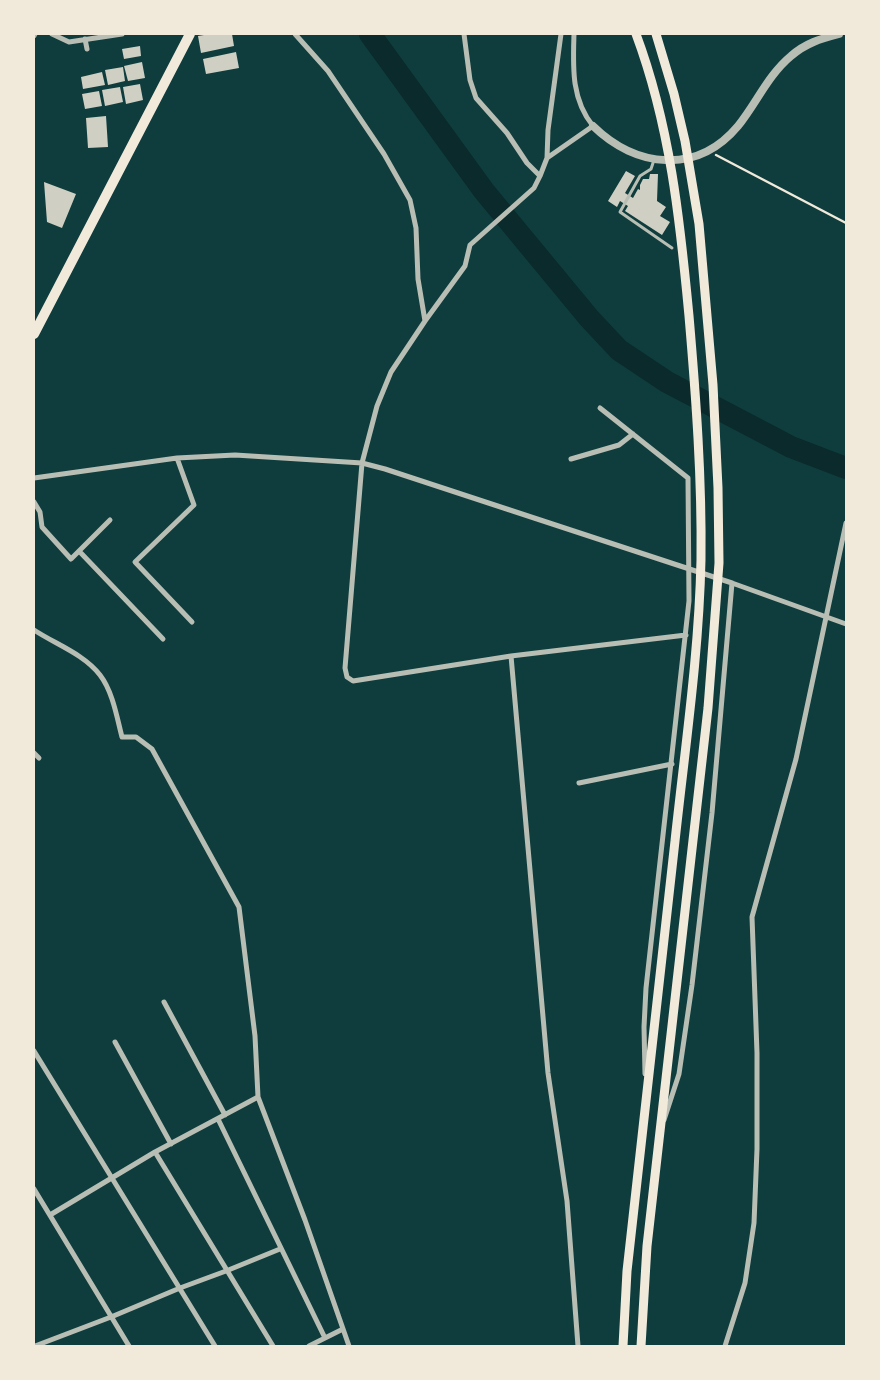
<!DOCTYPE html>
<html>
<head>
<meta charset="utf-8">
<style>
	body { margin:0 }
	#map { position:relative; width:880px; height:1380px; overflow:hidden; background:#0f3d3e; font-family:"Times New Roman",serif }
	canvas { display:block }
	.frame { position:absolute; inset:0; border:35px solid #f1e9da; pointer-events:none }
</style>
</head>
<body>
<div id="map">
<canvas width="880" height="1380"></canvas>
<div class="frame"></div>
</div>
<script>
const context = document.querySelector('canvas').getContext('2d');
context.lineJoin = 'round';
function strokePath(path, color, width, dash) { context.strokeStyle = color; context.lineWidth = width; context.lineCap = dash ? 'butt' : 'round'; context.setLineDash(dash || []); context.stroke(path); }
function fillPath(path, color) { context.fillStyle = color; context.fill(path, 'evenodd'); }
const river = new Path2D(`
	M370,34L484,191L589,318L619,350L667,382L791,447L846,468`);
const building = new Path2D(`
	M210,34H232L234,46L201,53L198,36Z
	M140,46L141,56L124,59L122,49Z
	M236,52L239,68L206,74L203,59Z
	M142,62L145,78L128,81L124,66Z
	M123,67L125,81L108,85L105,70Z
	M102,72L105,85L83,89L81,77Z
	M140,84L143,100L126,104L123,87Z
	M120,87L123,102L105,106L102,90Z
	M99,91L102,106L85,109L82,94Z
	M106,116L108,147L88,148L86,118Z
	M626,171L635,176L625,193L633,198L638,189L640,190V185L643,179H649L650,174H658L657,201L666,207L660,216L670,222L662,235L625,211L628,206L620,201L617,207L608,201Z
	M44,182L76,194L62,228L47,222Z`);
const path = new Path2D(`
	M716,155L846,223`);
const service = new Path2D(`
	M654,160L651,169L640,176L620,212L672,248`);
const minor = new Path2D(`
	M52,34L69,42L122,34
	M295,34L328,71L384,154L410,200L416,228L418,279L425,321
	M464,34L470,80L476,98L507,133L527,163L540,176
	M574,34C573,67 571,99 593,126L547,158L540,176L534,188L470,245L465,266L425,321L391,372L377,406L362,463L345,668L347,677L353,681L511,656L686,635
	M34,36L35,34
	M85,39L87,49
	M547,158L548,130L561,34
	M600,408L688,478L689,601L646,988L644,1027L645,1074
	M177,458L194,505L135,562L192,622
	M571,459L619,445L633,434
	M34,478L177,458L235,455L362,463L385,469L732,583
	M34,502L40,512L42,527L71,559L110,520
	M79,551L163,639
	M34,630C55,644 84,654 100,675C113,692 117,718 122,737H136L152,749L239,907L255,1036L258,1097L305,1220L349,1346
	M511,656L548,1073L567,1201L578,1346
	M34,753L39,758
	M579,783L672,764
	M164,1002L225,1115
	M115,1042L171,1144
	M34,1051L215,1346
	M218,1119L325,1338
	M664,1120L679,1074L692,985L712,813L732,583L846,624
	M155,1152L273,1346
	M34,1189L129,1346
	M50,1215L155,1152L258,1097
	M35,1346L111,1317L180,1288L226,1271L280,1249
	M309,1346L343,1329
	M725,1346L745,1283L754,1223L757,1149V1053L752,917L796,759L846,523`);
const tertiary = new Path2D(`
	M593,126C636,168 697,175 738,126C756,104 768,75 791,56C806,43 820,39 839,34`);
const secondary = new Path2D(`
	M623,1346L627,1271C643,1127 659,984 675,841C685,748 699,654 701,560C702,478 696,398 689,316C680,220 670,125 636,34
	M641,1346L647,1246L708,708L719,563L718,488L713,385L699,224L685,141L674,94L656,34`);
const primary = new Path2D(`
	M34,334L190,34`);
strokePath(river, '#0a2a2b', 22);
fillPath(building, '#cfcfc3');
strokePath(path, '#f1e9da', 2.5);
strokePath(service, '#b8beb3', 3);
strokePath(minor, '#b8beb3', 5);
strokePath(tertiary, '#b8beb3', 8);
strokePath(secondary, '#f1e9da', 9);
strokePath(primary, '#f1e9da', 10);
</script>
</body>
</html>
